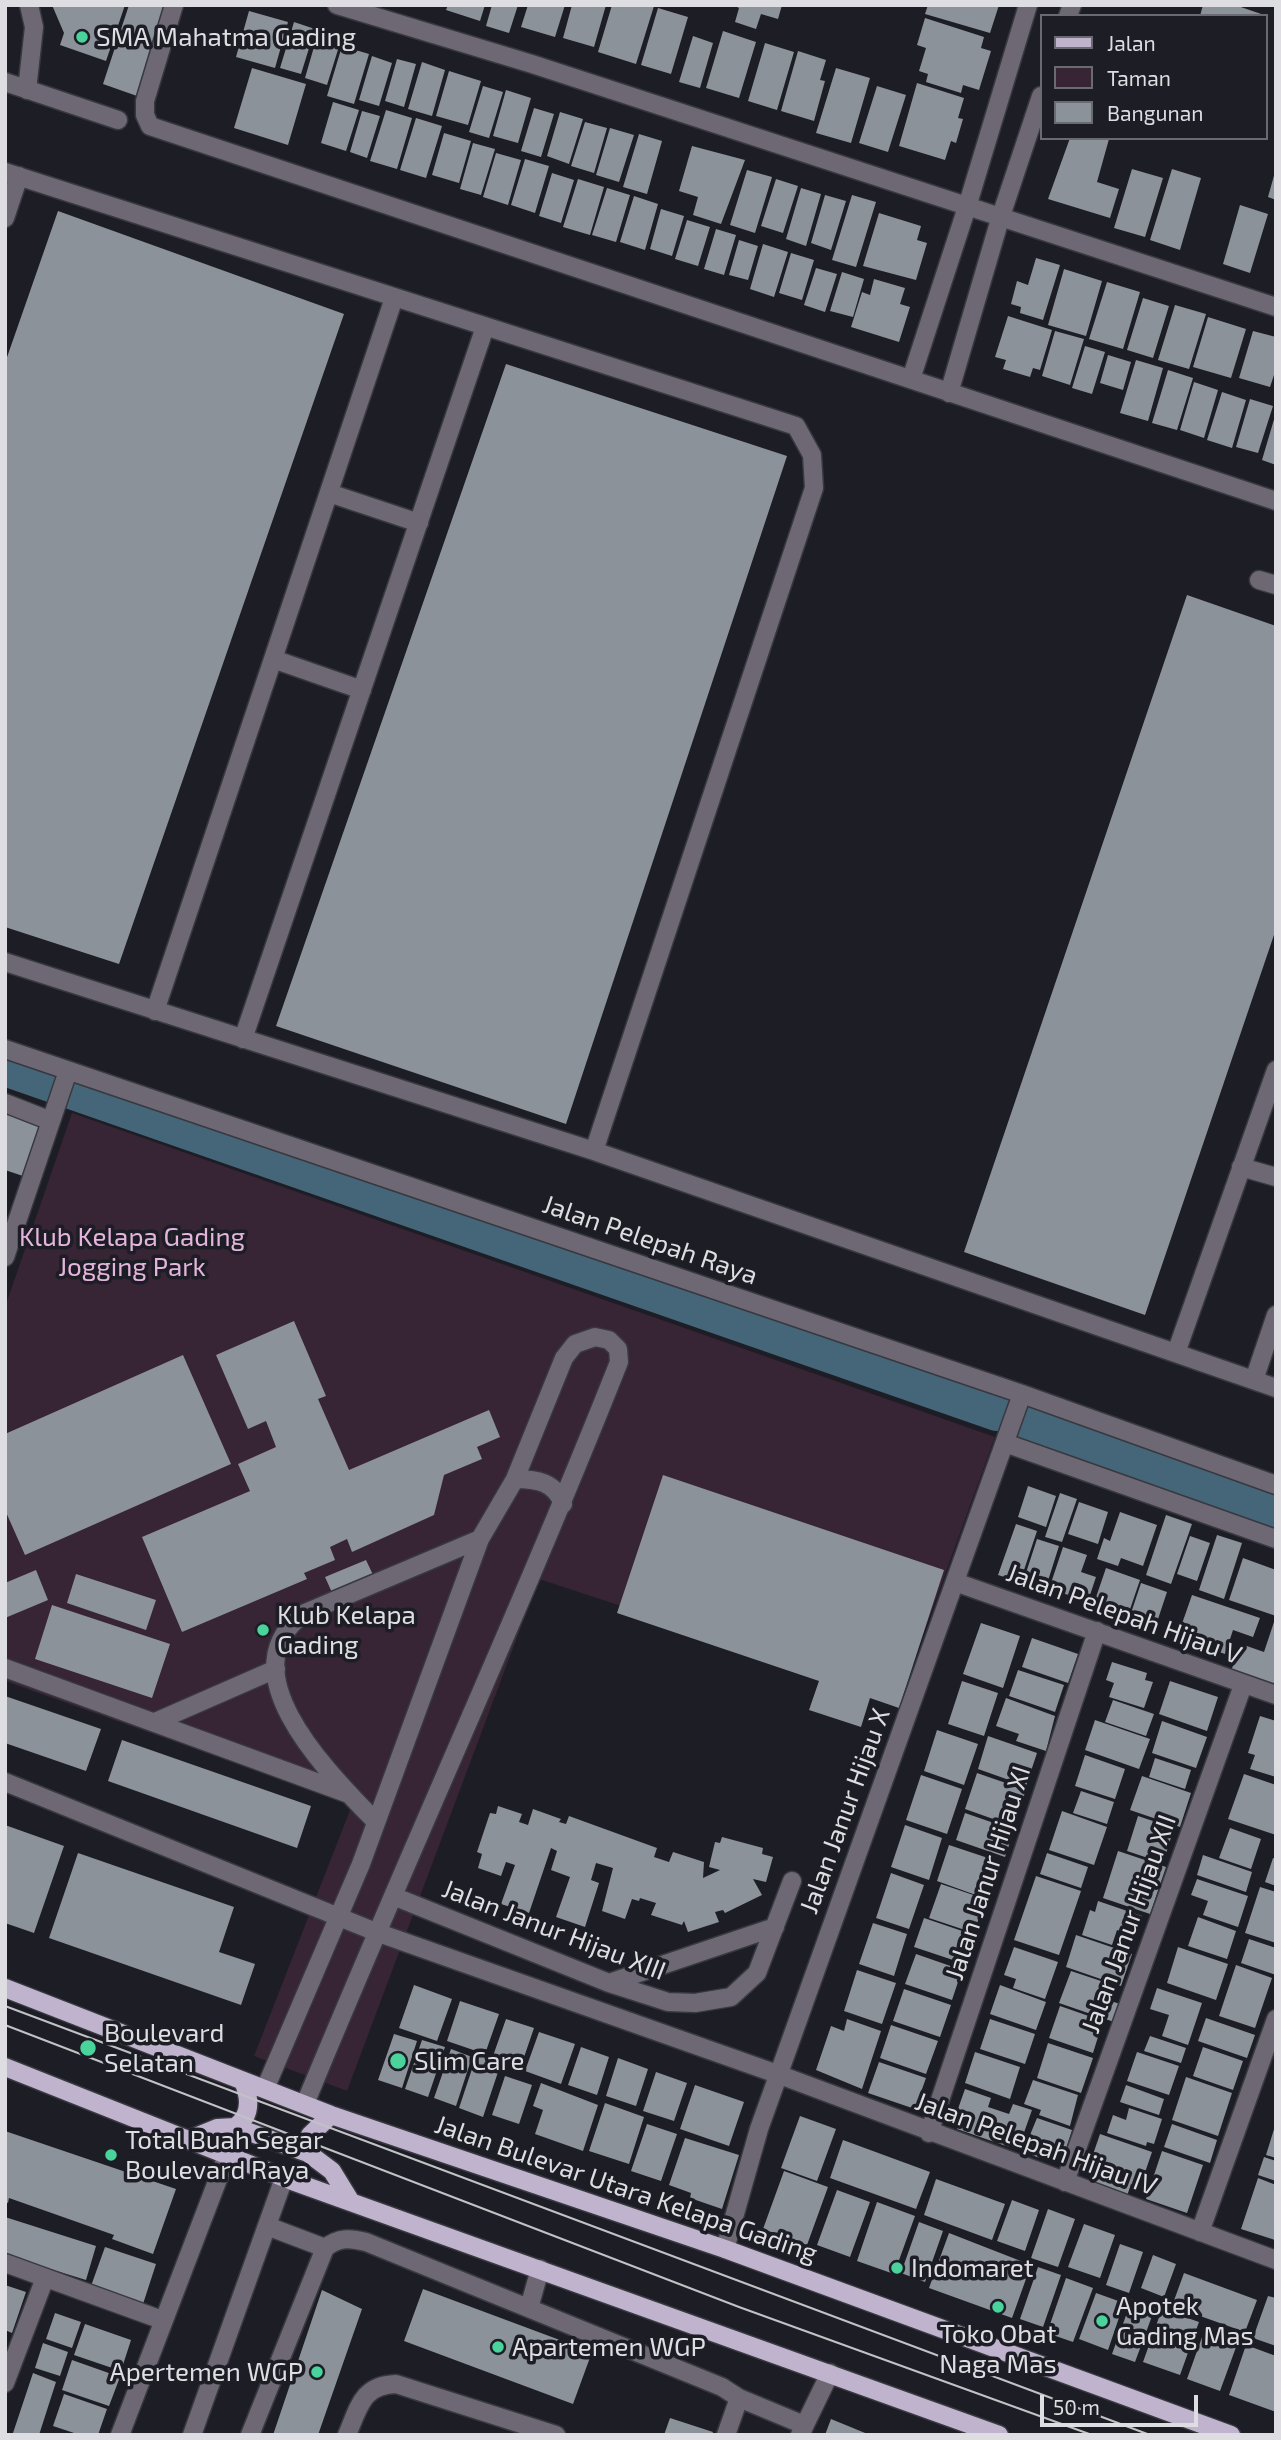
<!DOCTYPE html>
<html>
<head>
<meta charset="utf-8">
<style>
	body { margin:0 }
	#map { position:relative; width:1281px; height:2440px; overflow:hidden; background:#1d1d25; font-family:"Exo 2",sans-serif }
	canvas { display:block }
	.frame { position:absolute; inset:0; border:7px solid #dddde2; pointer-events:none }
	.legend { position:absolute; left:1040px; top:14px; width:228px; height:126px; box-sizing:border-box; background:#1d1d25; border:2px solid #6a6a71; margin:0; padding:9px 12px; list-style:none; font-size:21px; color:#dddde2 }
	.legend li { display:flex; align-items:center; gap:14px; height:35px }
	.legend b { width:35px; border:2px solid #6a6a71 }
	.scale { position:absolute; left:1040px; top:2395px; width:158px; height:32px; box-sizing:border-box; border:4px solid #dddde2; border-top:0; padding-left:9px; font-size:21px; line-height:24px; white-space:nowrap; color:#dddde2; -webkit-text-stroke:5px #1d1d25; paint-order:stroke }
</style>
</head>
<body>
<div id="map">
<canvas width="1281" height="2440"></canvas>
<div class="frame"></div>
<ul class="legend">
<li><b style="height:9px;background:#c0b3ce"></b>Jalan</li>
<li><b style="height:19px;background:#372435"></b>Taman</li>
<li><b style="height:19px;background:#8c929a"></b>Bangunan</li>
</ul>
<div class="scale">50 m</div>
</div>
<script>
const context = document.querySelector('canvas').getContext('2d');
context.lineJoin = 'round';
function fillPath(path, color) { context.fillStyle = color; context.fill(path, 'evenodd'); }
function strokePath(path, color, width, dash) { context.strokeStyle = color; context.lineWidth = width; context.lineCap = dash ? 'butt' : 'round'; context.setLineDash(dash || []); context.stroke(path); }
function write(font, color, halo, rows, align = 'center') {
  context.font = font + ' "Exo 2",sans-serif'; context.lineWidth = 7; context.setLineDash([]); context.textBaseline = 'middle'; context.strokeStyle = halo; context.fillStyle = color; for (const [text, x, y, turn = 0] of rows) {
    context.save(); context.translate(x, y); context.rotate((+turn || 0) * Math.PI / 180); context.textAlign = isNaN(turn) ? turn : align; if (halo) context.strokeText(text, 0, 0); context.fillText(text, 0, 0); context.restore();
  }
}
const green = new Path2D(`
	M72,1113L995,1437L900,1698L539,1579L347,2091L254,2056L352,1805L5,1681V1307Z`);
const river = new Path2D(`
	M5,1067L997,1412
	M1030,1423L1276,1510`);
const building = new Path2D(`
	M52,5H125L106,61L60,45L64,33Z
	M129,5H169L137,96L103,84Z
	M448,5H485L480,21L446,10Z
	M492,5H518L509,33L486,26Z
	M528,5H565L555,37L521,27Z
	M572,5H606L594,47L563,38Z
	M612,5L654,6L636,64L598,52Z
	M782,5L778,19L761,14L756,29L735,22L739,8L734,5Z
	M928,5H999L990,33L925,14Z
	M1203,5H1235L1267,16H1200Z
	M658,8L688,17L671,74L641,65Z
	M249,11L288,22L275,68L236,57Z
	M925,18L984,37L981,48L991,51L979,90L963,85L961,93L926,82L928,74L919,71L926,48L917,45Z
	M294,22L315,29L301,74L280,68Z
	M723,31L756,42L739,98L706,88Z
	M318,33L341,40L327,85L305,78Z
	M693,36L713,43L700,88L679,82Z
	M765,43L794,52L777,110L748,101Z
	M342,46L369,54L354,104L327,96Z
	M798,51L826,60L820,80L825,81L814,121L781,111Z
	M372,56L392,63L379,106L359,100Z
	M397,59L416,64L404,107L385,101Z
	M422,62L445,70L432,116L408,109Z
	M252,68L306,84L288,145L234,128Z
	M836,68L870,78L851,143L816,133Z
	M449,71L481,81L468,125L436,116Z
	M917,83L964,98L958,118L963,119L956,143L951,141L945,160L899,146Z
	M483,86L503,92L489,138L469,132Z
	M877,86L906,95L888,152L859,143Z
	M506,90L531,98L518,143L493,136Z
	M333,102L359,110L346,151L321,143Z
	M534,108L554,114L541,157L521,151Z
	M386,110L412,118L397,169L370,161Z
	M362,111L380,116L367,158L350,152Z
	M560,112L583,119L569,164L547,156Z
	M416,118L442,126L426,178L400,170Z
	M585,122L607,128L594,173L571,166Z
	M610,128L634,135L619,182L596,175Z
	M444,133L471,141L459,183L432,175Z
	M639,134L662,141L647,194L623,187Z
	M1070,138L1109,139L1097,182L1119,189L1110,218L1048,199Z
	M473,143L495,149L481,195L460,189Z
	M692,146L745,160L721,224L693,215L698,197L679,191Z
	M496,153L521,160L508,205L483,197Z
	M525,159L549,166L535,213L511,205Z
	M1132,169L1163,178L1145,237L1114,228Z
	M1172,169L1201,178L1180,250L1150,240Z
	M747,170L772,177L755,233L730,225Z
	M1275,172H1276V200L1268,197Z
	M552,173L574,180L561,223L539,216Z
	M578,179L604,187L590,235L563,227Z
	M776,179L798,186L783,233L761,226Z
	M607,188L630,195L616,242L592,235Z
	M801,188L821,194L806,246L786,239Z
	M825,195L846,201L831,250L811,243Z
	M852,195L876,202L856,267L832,260Z
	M634,196L658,204L645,250L620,242Z
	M1240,205L1268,214L1250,273L1223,264Z
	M661,209L684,216L672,256L650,249Z
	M58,211L344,314L119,964L5,927V363Z
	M879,213L921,226L917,240L927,243L916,280L863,266Z
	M687,220L710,227L698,266L675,259Z
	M716,229L736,235L724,275L704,269Z
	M739,240L758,246L748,280L729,275Z
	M763,244L788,252L774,297L750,289Z
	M791,253L814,260L802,300L779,293Z
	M1036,258L1060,265L1043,320L1020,313L1021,307L1011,304L1017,281L1028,285Z
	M816,268L837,274L825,312L804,305Z
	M1064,269L1102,281L1086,336L1048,325Z
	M842,272L864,279L853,317L830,311Z
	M874,279L905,288L900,304L910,307L899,342L851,327L862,292L870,295Z
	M1107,282L1140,292L1123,349L1089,339Z
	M1143,298L1169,306L1153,358L1127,350Z
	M1175,305L1206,314L1189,369L1158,360Z
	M1008,316L1052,330L1040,370L1033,368L1030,377L1003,369L1006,360L995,357Z
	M1208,317L1246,329L1231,378L1193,367Z
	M1055,331L1084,339L1070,385L1042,376Z
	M1253,331L1276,337V369L1270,387L1239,378Z
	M1085,346L1105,352L1092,394L1072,388Z
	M1108,355L1131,362L1123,390L1100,383Z
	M1136,360L1163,368L1148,421L1120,413Z
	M506,364L787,456L566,1124L276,1026Z
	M1168,370L1193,378L1177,430L1152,423Z
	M1194,382L1218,390L1204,438L1180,430Z
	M1222,392L1246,400L1232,448L1207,440Z
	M1250,399L1273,406L1258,453L1236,447Z
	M1275,416H1276V465L1262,460Z
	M1187,595L1276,626V929L1145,1315L964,1252Z
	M5,1113L40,1124L23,1176L5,1170Z
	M294,1321L326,1396L318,1399L349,1470L489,1410L500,1437L477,1447L482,1459L444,1475L434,1515L352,1552L347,1539L330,1547L335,1560L304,1573L307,1579L182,1632L142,1537L250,1491L238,1464L276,1447L266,1421L248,1429L216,1355Z
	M183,1355L231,1464L25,1555L5,1510V1434Z
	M663,1475L944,1570L899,1708L870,1698L861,1727L809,1710L819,1681L617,1613Z
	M1028,1486L1056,1496L1046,1527L1018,1517Z
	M1060,1493L1077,1499L1062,1542L1045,1537Z
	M1079,1502L1108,1512L1098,1544L1068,1534Z
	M1120,1512L1157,1525L1143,1566L1121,1558L1118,1566L1097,1559L1104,1538L1110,1541Z
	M1166,1515L1192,1524L1171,1584L1146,1575Z
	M1016,1524L1037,1531L1020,1582L998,1575Z
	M1217,1535L1242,1543L1224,1599L1199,1590Z
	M1190,1536L1210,1543L1197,1581L1177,1574Z
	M1037,1539L1059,1546L1046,1587L1024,1579Z
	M1063,1547L1087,1555L1081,1572L1096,1577L1088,1601L1049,1589Z
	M1243,1558L1276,1570V1616L1229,1600Z
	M366,1560L375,1579L334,1597L325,1577Z
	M1106,1568L1140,1580L1126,1621L1092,1609Z
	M36,1570L48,1600L5,1618V1583Z
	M76,1574L156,1600L146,1630L67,1603Z
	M1141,1583L1167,1592L1154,1631L1128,1622Z
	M1192,1595L1260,1618L1253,1637L1233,1630L1225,1654L1177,1638Z
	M52,1605L170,1644L152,1698L35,1659Z
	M1274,1622L1276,1687L1231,1671L1241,1644L1264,1652Z
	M981,1623L1020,1636L1003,1688L963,1674Z
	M1032,1638L1078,1654L1068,1683L1022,1667Z
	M1112,1662L1147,1673L1145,1680L1153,1682L1144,1708L1109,1697L1114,1683L1106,1680Z
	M1018,1670L1064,1685L1055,1712L1009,1696Z
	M962,1681L998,1693L984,1736L948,1724Z
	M1170,1681L1218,1697L1207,1731L1159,1714Z
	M5,1696L101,1729L86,1771L5,1743Z
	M1006,1698L1055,1716L1046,1751L1016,1741L1019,1734L996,1726Z
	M1113,1700L1154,1714L1146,1736L1105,1722Z
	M1260,1716L1276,1721V1777L1250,1769L1255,1755L1248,1753Z
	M1095,1720L1150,1739L1139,1769L1085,1750Z
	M1162,1721L1207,1737L1196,1768L1152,1753Z
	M937,1730L978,1744L964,1785L924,1771Z
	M988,1736L1037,1753L1026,1786L978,1769Z
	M122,1740L311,1806L297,1848L108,1781Z
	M1085,1755L1125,1769L1115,1799L1075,1786Z
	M1155,1758L1191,1770L1185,1789L1149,1777Z
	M977,1773L1026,1790L1013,1826L965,1809Z
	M1244,1774L1276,1785V1835L1228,1819Z
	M921,1775L962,1789L947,1834L906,1820Z
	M1142,1776L1191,1793L1180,1827L1130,1810Z
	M1081,1791L1114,1802L1107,1824L1073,1813Z
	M498,1806L522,1814L519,1822L528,1825L533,1809L561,1819L559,1822L566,1824L569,1816L657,1848L654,1857L669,1862L673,1852L704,1862L703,1878L720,1870L709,1867L715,1842L720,1843L722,1837L763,1848L762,1854L773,1857L766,1882L753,1879L762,1895L725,1913L723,1910L715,1912L719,1922L688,1932L684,1921L682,1925L651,1915L656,1903L640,1898L639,1901L632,1899L625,1919L602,1911L613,1868L596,1863L591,1880L599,1883L585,1927L556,1917L570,1877L551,1870L557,1851L551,1848L529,1913L501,1904L515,1865L506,1862L501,1876L478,1868L482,1854L477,1852L490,1813L496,1814Z
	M1062,1811L1107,1827L1094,1865L1049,1850Z
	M965,1813L1014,1830L1005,1857L956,1840Z
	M1138,1816L1174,1828L1163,1863L1127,1851Z
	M5,1825L64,1846L34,1933L5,1923Z
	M905,1825L942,1838L929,1880L891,1867Z
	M1230,1828L1261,1839L1251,1869L1219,1858Z
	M949,1845L1000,1862L987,1899L937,1881Z
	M1118,1851L1166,1867L1150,1914L1103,1898Z
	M78,1853L234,1907L219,1952L255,1964L241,2005L49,1938Z
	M1047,1853L1088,1867L1081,1888L1040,1874Z
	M1203,1855L1252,1872L1246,1892L1197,1875Z
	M1273,1858L1276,1859V1886L1265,1882Z
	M891,1873L924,1885L909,1929L876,1918Z
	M1036,1876L1081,1891L1059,1955L1014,1940Z
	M1197,1879L1248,1896L1238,1927L1203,1915L1208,1901L1191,1895Z
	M941,1884L985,1899L974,1933L929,1918Z
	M1260,1887L1276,1892V1943L1245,1933Z
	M1098,1901L1142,1916L1136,1936L1117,1930L1112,1945L1082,1935L1090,1910L1095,1912Z
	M1198,1917L1236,1931L1227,1959L1188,1946Z
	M924,1918L974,1935L965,1964L914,1947Z
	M873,1923L907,1934L894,1976L859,1964Z
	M1076,1935L1132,1954L1121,1986L1066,1967Z
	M1249,1939L1276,1948V1975L1241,1963Z
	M1014,1947L1058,1962L1045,1999L1013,1988L1016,1979L1004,1975Z
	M1178,1947L1228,1964L1216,2000L1167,1983Z
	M916,1954L962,1970L952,2000L905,1984Z
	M1236,1965L1272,1978L1255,2028L1219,2016Z
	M857,1970L896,1983L882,2024L844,2011Z
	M1071,1971L1113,1985L1108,2000L1123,2005L1117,2023L1059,2003Z
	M414,1985L452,1999L437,2041L399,2028Z
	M1000,1985L1046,2002L1036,2030L990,2014Z
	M1157,1988L1202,2003L1188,2045L1162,2036L1169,2015L1150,2009Z
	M904,1989L951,2005L940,2037L893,2021Z
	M460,2001L499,2014L485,2054L447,2041Z
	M1060,2006L1103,2021L1093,2053L1049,2038Z
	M1206,2018L1255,2035L1247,2058L1198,2041Z
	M506,2019L534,2028L521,2066L493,2056Z
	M847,2019L881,2031L862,2089L816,2070L831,2026L844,2031Z
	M990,2019L1035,2034L1025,2064L980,2049Z
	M891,2025L938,2041L926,2074L880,2058Z
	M539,2032L575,2044L561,2084L525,2071Z
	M394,2034L417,2041L402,2088L378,2080Z
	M1150,2036L1186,2048L1181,2063L1144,2051Z
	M422,2040L445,2047L428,2097L405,2089Z
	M1048,2043L1093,2058L1081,2093L1037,2078Z
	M581,2047L609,2057L597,2095L568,2085Z
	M1203,2047L1243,2061L1233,2090L1193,2076Z
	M451,2049L472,2057L456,2106L434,2098Z
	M975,2052L1020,2067L1010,2099L965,2083Z
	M1137,2052L1179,2066L1169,2095L1127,2081Z
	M477,2054L501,2063L483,2117L459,2108Z
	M618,2058L648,2069L636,2106L606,2096Z
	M879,2062L926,2078L915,2109L868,2093Z
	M656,2072L687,2083L674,2121L643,2111Z
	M505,2076L532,2085L519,2124L492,2115Z
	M1186,2077L1232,2093L1218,2136L1172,2120Z
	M1033,2080L1078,2095L1070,2126L1039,2115L1041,2110L1024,2104Z
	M541,2083L598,2105L583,2151L535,2134L543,2110L533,2106Z
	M695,2085L744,2102L729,2146L680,2129Z
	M1126,2085L1164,2099L1159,2115L1120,2102Z
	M965,2089L991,2098L988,2107L1009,2114L1013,2104L1032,2110L1021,2141L1013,2138L1009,2147L957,2129L958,2125L953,2123Z
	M605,2103L644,2117L629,2164L589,2151Z
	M1129,2108L1162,2119L1154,2144L1147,2142L1146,2146L1107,2133L1113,2115L1126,2120Z
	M800,2116L836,2129L817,2181L781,2168Z
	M1037,2118L1072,2130L1063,2158L1043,2151L1040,2158L1023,2152Z
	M647,2124L677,2134L661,2181L631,2171Z
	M1172,2124L1217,2140L1210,2163L1164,2147Z
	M1275,2126H1276V2158L1266,2155Z
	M5,2131L176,2189L153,2254L112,2239L114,2235L9,2198L8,2203L5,2202Z
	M1100,2134L1152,2152L1140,2187L1131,2184L1125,2202L1091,2190L1097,2172L1088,2169Z
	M685,2138L739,2155L722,2209L690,2198L691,2193L669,2185Z
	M843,2140L930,2172L916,2209L830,2178Z
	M1162,2151L1203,2165L1187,2213L1146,2199Z
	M1264,2157L1276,2161V2181L1258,2175Z
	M784,2171L828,2187L807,2245L763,2229Z
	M1258,2178L1276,2185L1275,2240L1241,2229Z
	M936,2179L1005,2204L992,2240L924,2215Z
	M837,2190L870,2202L850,2257L817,2245Z
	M1012,2200L1039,2210L1025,2251L997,2241Z
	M877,2202L915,2216L894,2274L857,2261Z
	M1048,2209L1075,2219L1058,2267L1031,2258Z
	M5,2217L96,2246L86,2280L5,2255Z
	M919,2222L943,2231L925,2282L901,2273Z
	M1084,2224L1115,2235L1100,2278L1068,2267Z
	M949,2233L1031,2265L1012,2318L929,2288Z
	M1120,2244L1143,2252L1129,2293L1106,2285Z
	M105,2247L156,2264L143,2304L91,2286Z
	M1153,2255L1176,2264L1164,2297L1141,2288Z
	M1038,2267L1061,2275L1043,2327L1020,2319Z
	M1184,2273L1257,2300L1245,2332L1172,2306Z
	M1066,2278L1093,2288L1073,2342L1047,2333Z
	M5,2285L26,2292L12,2333L5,2330Z
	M423,2289L592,2352L573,2404L404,2341Z
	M322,2290L362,2309L318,2435H273Z
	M1096,2293L1124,2303L1108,2350L1079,2339Z
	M1268,2296L1276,2298V2346L1253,2338Z
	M1132,2299L1155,2308L1135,2362L1112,2354Z
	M1162,2309L1199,2322L1180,2375L1143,2362Z
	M55,2313L81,2322L72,2348L46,2339Z
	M85,2324L131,2340L121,2371L74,2355Z
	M1206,2326L1239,2339L1220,2391L1187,2379Z
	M43,2343L68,2352L60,2376L35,2368Z
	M1246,2345L1276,2356V2412L1229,2395Z
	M72,2360L120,2377L109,2406L62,2390Z
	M33,2373L56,2382L39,2435H18L13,2433Z
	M64,2394L107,2409L98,2435H80L53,2426Z
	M670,2418L713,2432L712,2435H664Z
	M831,2419L870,2435H825Z`);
const minor = new Path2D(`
	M174,5L145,101V115L150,126L1276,501
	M337,5L532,64L1276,307
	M1068,16L1072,5
	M5,82L118,120
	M27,90L34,27L29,5
	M5,172L796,426L812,455L814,488L594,1151
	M5,218L19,176
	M911,379L967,207L1028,5
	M949,393L1000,219L1041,96
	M329,493L419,523
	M1259,580L1276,585
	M273,659L362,690
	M5,962L594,1151L1276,1388
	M155,1011L394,298
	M243,1039L485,327
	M5,1049L1022,1394L1276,1485
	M5,1103L51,1121
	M1241,1167L1276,1177
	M5,1257L68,1071
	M1176,1353L1276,1070
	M1254,1380L1276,1315
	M1005,1443L1276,1539
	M515,1479C537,1479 555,1482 563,1504
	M955,1582L1276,1695
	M5,1668L346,1793
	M155,1722L276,1669
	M5,1782L376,1932L780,2075L1276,2260
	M376,1822C332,1776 223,1671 305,1613L480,1539
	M393,1896L609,1983L668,2002L695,2003L731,1997L757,1973L792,1881
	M609,1983L775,1927
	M265,2089L361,1864L480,1539L515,1479L564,1358L575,1344L595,1337L609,1340L618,1349L619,1362C520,1612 407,1856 305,2104
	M929,2133L1097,1631
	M1065,2182L1243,1685
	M267,2226L325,2248
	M1200,2232L1276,2019
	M725,2249L759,2129L1022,1394
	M5,2263L162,2320
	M529,2308L540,2269
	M5,2383L45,2278
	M120,2435L228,2153
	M192,2435L284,2178
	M250,2435L325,2248C339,2237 350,2238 366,2242L722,2387L739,2398L804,2425
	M347,2435C359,2407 362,2385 396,2384L556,2435
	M726,2435L739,2398
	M800,2435L830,2373`);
const major = new Path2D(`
	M5,1988L331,2115L725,2249L1231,2435
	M5,2067L292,2181L999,2435
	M235,2127C252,2116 250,2098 243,2081
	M190,2139L217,2128L235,2127L308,2153L332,2171L351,2202
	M308,2153L310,2135L331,2115`);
const tram = new Path2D(`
	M5,2006L1150,2435
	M5,2025L739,2307L1092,2435`);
const markers = [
	[82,37,7,"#4ad49c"],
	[263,1630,7,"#4ad49c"],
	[88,2048,9,"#4ad49c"],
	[398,2061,9,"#4ad49c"],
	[111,2155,7,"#4ad49c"],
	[897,2268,7,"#4ad49c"],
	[998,2307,7,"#4ad49c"],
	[1102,2321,7,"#4ad49c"],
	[498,2347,7,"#4ad49c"],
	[317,2372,7,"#4ad49c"]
];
const poiNames = [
	["SMA Mahatma Gading",96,37],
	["Klub Kelapa",277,1615],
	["Gading",277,1645],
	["Boulevard",104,2033],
	["Selatan",104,2063],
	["Slim Care",414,2061],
	["Total Buah Segar",125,2140],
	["Boulevard Raya",125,2170],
	["Indomaret",911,2268],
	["Apotek",1116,2306],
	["Gading Mas",1116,2336],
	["Toko Obat",998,2334,"center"],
	["Naga Mas",998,2364,"center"],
	["Apartemen WGP",512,2347],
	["Apertemen WGP",303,2372,"right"]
];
const parkNames = [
	["Klub Kelapa Gading",132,1237],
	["Jogging Park",132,1267]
];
const streetNames = [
	["Jalan Pelepah Raya",650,1240,19],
	["Jalan Pelepah Hijau V",1124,1614,20],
	["Jalan Janur Hijau X",845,1811,-70],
	["Jalan Janur Hijau XI",988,1873,-72],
	["Jalan Janur Hijau XII",1129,1924,-70],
	["Jalan Janur Hijau XIII",554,1930,21],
	["Jalan Pelepah Hijau IV",1036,2144,20],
	["Jalan Bulevar Utara Kelapa Gading",626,2189,19]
];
fillPath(green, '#372435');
strokePath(river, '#456578', 38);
fillPath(building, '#8c929a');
strokePath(minor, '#38383f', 21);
strokePath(major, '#38383f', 21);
strokePath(minor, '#6e6875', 18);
strokePath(major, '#c0b3ce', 18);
strokePath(tram, '#c1c1c6', 2);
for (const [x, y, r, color] of markers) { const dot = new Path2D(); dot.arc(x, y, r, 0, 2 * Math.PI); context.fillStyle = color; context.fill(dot); strokePath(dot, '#1d1d25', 2.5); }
write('26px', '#dddde2', '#1d1d25', poiNames, 'left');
write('26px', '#e4b4dd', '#1d1d25', parkNames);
write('26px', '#dddde2', '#1d1d25', streetNames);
</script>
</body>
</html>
